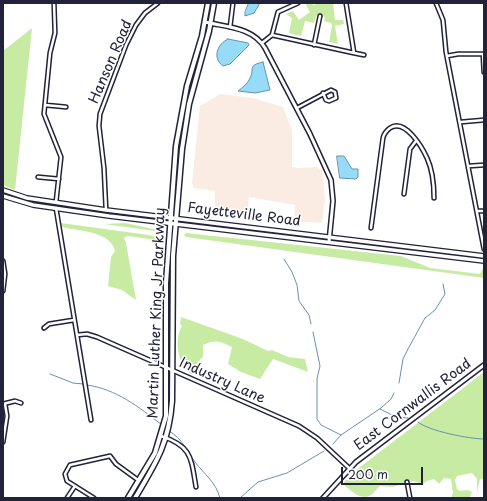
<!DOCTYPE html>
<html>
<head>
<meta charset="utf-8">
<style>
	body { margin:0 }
	#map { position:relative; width:487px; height:501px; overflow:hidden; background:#fff; font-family:"Playpen Sans",sans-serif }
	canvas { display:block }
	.frame { position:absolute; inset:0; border:4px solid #22223b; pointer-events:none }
	.scale { position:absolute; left:341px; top:467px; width:82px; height:18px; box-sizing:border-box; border:2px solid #22223b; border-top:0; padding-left:5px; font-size:12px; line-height:14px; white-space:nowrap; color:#22223b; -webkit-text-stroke:3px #fff; paint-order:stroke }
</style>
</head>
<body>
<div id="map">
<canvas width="487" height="501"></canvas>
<div class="frame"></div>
<div class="scale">200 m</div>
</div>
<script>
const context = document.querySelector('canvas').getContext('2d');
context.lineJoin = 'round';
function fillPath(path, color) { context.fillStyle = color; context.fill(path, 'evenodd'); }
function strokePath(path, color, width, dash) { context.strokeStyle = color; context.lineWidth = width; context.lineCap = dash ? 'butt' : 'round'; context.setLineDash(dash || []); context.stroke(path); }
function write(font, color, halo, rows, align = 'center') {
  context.font = font + ' "Playpen Sans",sans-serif'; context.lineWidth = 3; context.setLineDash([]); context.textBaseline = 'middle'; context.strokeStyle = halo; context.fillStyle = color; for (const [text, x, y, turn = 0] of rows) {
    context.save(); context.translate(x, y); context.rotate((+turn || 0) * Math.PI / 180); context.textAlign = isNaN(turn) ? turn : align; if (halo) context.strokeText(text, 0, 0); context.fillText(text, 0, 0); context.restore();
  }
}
const built = new Path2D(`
	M220,94L253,98L283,107L292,130V167L299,168L317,167L322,171L325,199L322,223L294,221L295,205L249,197L247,216L215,212V191L194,188L192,183L200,106Z`);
const green = new Path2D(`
	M307,3L315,5L316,3H333L335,20H343L344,24L335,26L338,44L329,42L332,26L331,23L324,21L325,17L317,15L314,23L305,21L301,36L289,33L292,18L286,14L293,11L299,20L310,12L306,5Z
	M32,28L15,190L3,185V51Z
	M61,223L149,235L163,239L164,241L128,236L124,238L126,243L136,300L122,290L108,286L111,257L115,251C111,232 81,231 66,228L62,227Z
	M125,223L163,231L162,232L104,224Z
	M186,233L401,256L430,268L480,274L484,266V278L186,237L184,235Z
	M181,317L243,339L268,351L272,350L288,357L305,359L308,372L273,359L260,379L241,372L228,364L232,347C219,341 216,339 203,345V357L198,362L197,370L191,374C177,365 174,339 182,326L180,324Z
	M484,372V479H480L477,492V479L472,473L457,476L455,480L457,489L460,491L468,490L472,492L470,497L451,498L453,493L451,479L444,478L439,484L434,479L427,481L423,484L413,481L392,487L380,486C376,489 374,493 371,495C361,501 352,491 345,486L344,482L355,471Z`);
const water = new Path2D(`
	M249,3H260L254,13L245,16V12Z
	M228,39L248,43L249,45L230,64L223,66C212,58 217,44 228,39Z
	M263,62L270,90L255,93L238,91C242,88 247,84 249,80C256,68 246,66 263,62Z
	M337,156H344L352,169H358V177L356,179L340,178Z`);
const stream = new Path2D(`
	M284,259L292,272L297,285L299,301L309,315L311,324
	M313,332L320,366L317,379V419L321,425L341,435
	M50,374L73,383L83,384
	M399,383L403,359L408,349L425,318L435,310L445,294L443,284
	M87,385C116,389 139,407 162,425
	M380,409L396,417L408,418
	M418,422C428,431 470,439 484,439
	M169,431C183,439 186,450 195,462C204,474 216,482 220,498
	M333,444L341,435L381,408L391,399L394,393
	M240,498L258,482L287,473L324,451`);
const minor = new Path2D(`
	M54,3L55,33L50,53L44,114L61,157L56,202
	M436,3L443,20L446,52L484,249
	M230,27L233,3
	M272,35L354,53L346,3
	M262,43L272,35L278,12L298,3
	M314,45L320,16
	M354,53L364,55
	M483,54L484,72
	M447,56L458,54H484
	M45,105L66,107
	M297,108L331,90L335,92L336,98L329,101L326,100L323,93
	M461,122L484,120
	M469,166L484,165
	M38,177L59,179
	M404,194L410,149L416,141
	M56,208L91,420
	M106,210L104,168L99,126L100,114L126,45L136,25L145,13L158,3
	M477,211H484
	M371,228L383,138C384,133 386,131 390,128C405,118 422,147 427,158C433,171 434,184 434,198
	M3,261L5,274L3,291
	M44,328L49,324L74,320
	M77,335L87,334L97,337L299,426L317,438L349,468
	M3,404L15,401L21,403
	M161,436C192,446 191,458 196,487
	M3,442L7,416L5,404
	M407,482L410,498
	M67,498L75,486
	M94,498L67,481L65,474L70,465L110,456L116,464L138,480`);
const tertiary = new Path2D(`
	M205,22C226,27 253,27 265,48L310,134L331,180L333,201L329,242
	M323,498L356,462L484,365`);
const secondary = new Path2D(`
	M3,190L27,198L106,210L484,256
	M3,196L33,205L109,216L484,261`);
const primary = new Path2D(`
	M128,498L155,453L166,416V283L176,146L187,86L202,36L208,3
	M135,498C156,463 169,443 172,401L173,256L182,149L189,104L209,31L214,3`);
const streetNames = [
	["Hanson Road",111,62,-67],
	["Fayetteville Road",244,215,7],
	["Martin Luther King Jr Parkway",157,313,-88],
	["Industry Lane",222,381,24],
	["East Cornwallis Road",413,405,-37]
];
fillPath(built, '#fbece3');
fillPath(green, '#c8eba4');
fillPath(water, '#96dbf8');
strokePath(water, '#6891ac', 1);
strokePath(stream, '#6891ac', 1);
strokePath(minor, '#22223b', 5.5);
strokePath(tertiary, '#22223b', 6);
strokePath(secondary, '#22223b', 6);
strokePath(primary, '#22223b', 7);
strokePath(minor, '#fff', 2.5);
strokePath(tertiary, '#fff', 3);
strokePath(secondary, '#fff', 3.5);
strokePath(primary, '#fff', 4);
write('14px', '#22223b', '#fff', streetNames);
</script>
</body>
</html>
